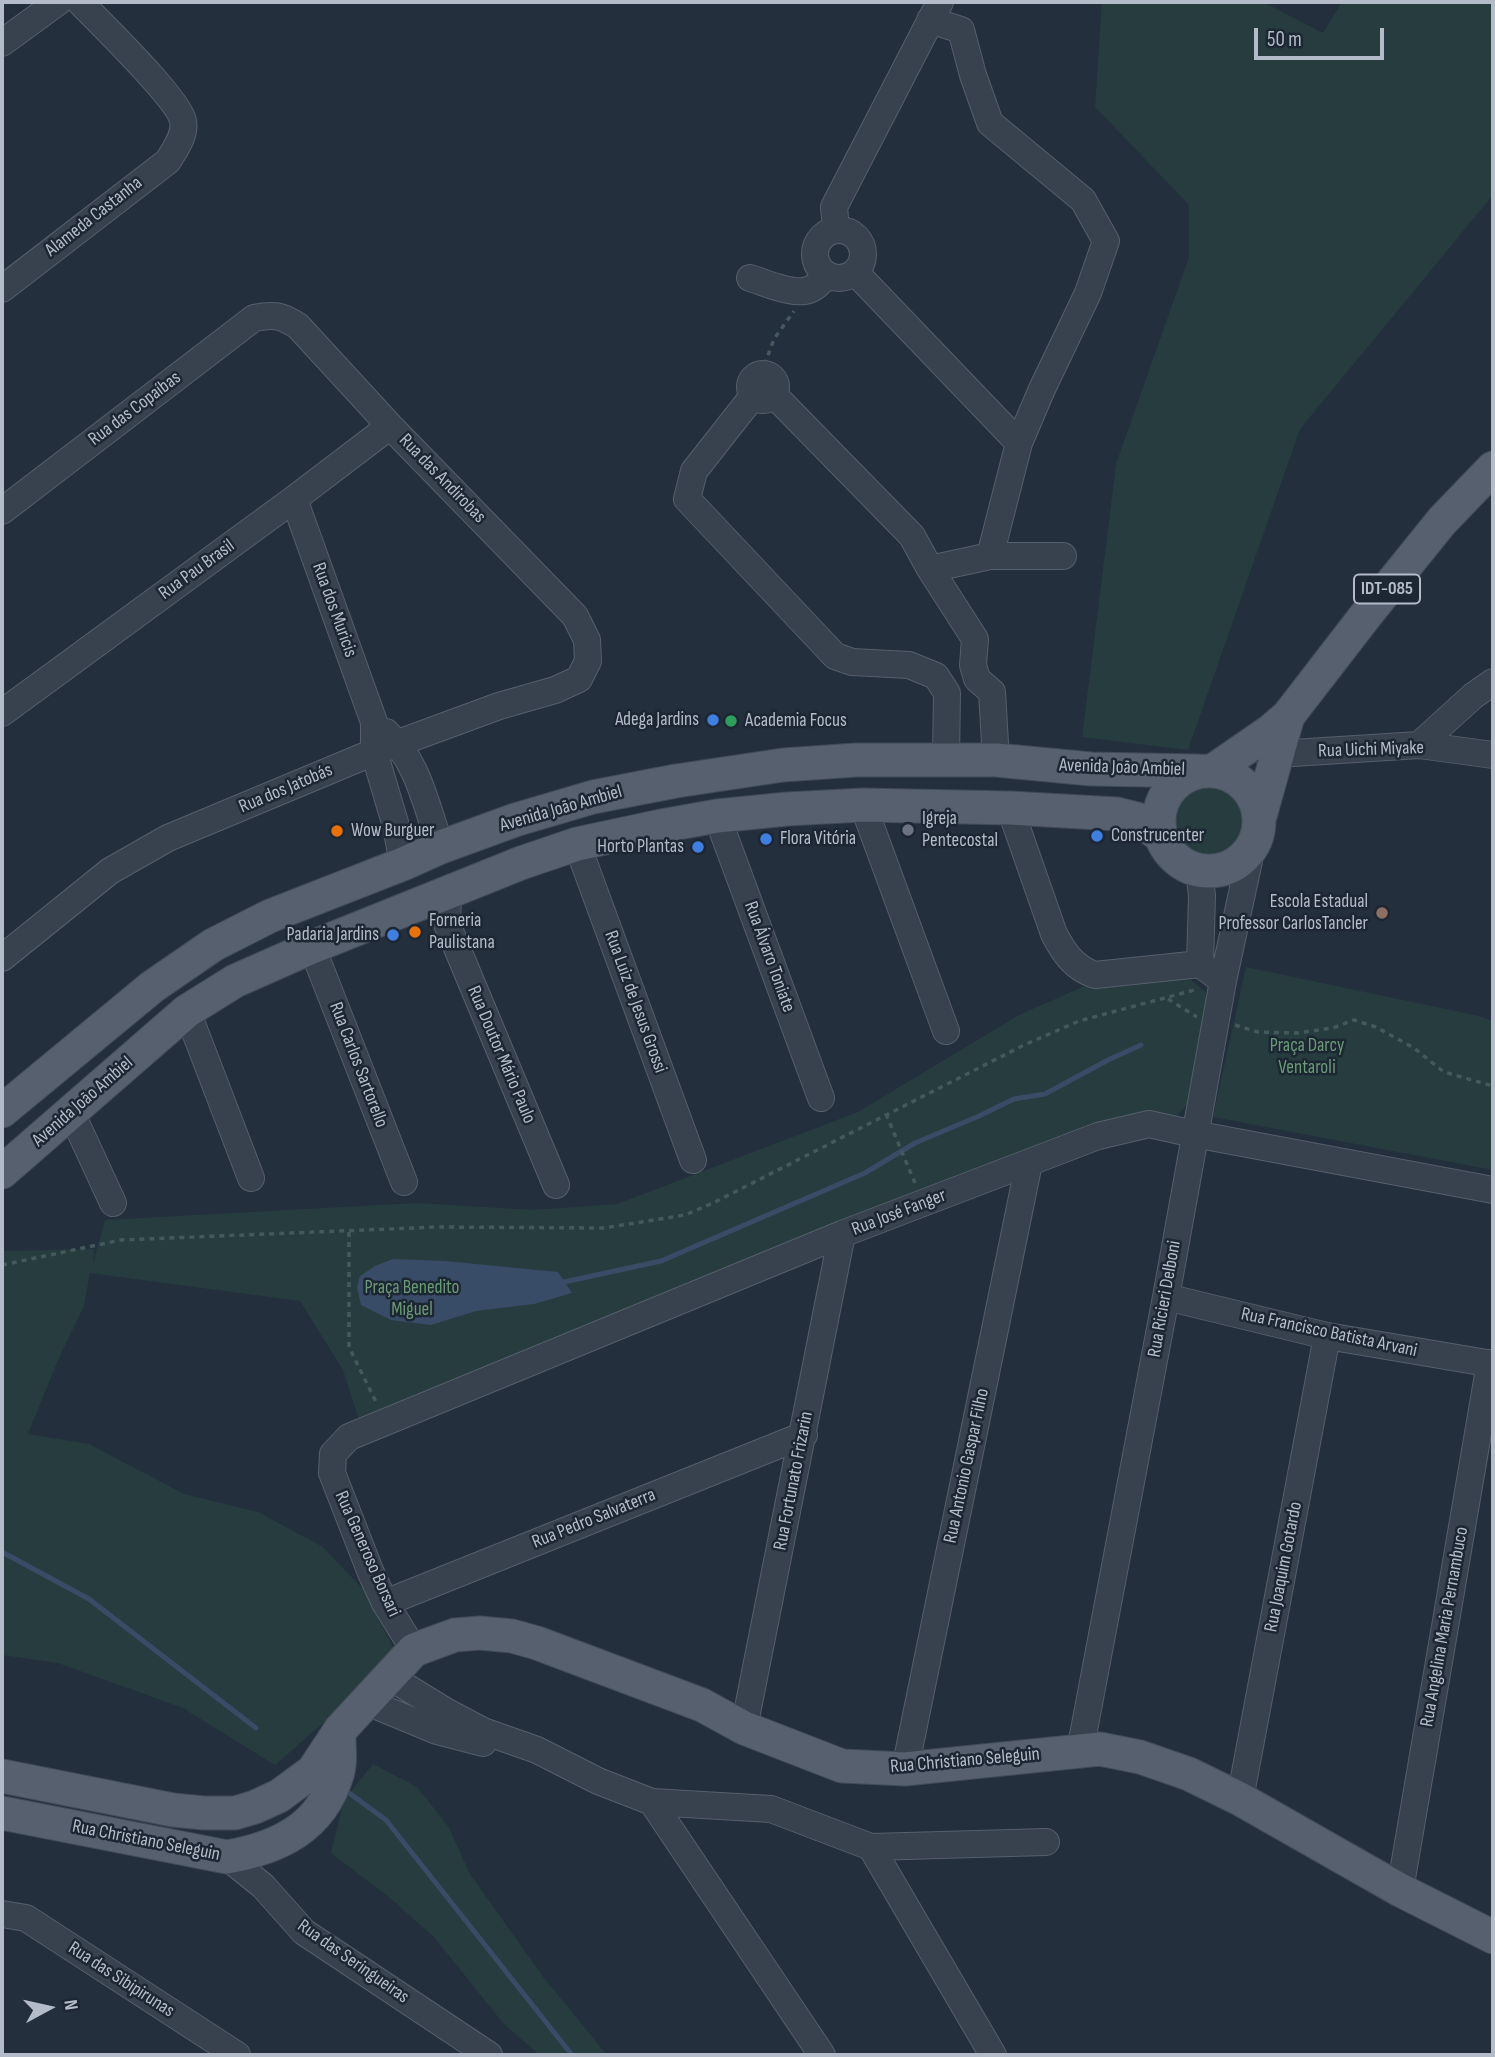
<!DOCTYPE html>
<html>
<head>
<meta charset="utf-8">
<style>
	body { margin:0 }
	#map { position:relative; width:1495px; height:2057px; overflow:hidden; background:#242f3e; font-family:"Sofia Sans Condensed",sans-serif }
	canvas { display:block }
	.frame { position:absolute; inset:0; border:4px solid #b4bcc9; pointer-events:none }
	.north { position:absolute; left:14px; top:1973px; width:70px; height:70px; -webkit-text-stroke:5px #1d2633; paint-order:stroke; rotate:82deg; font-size:19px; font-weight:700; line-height:28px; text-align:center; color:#b4bcc9 }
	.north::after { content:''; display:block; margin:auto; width:24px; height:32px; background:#b4bcc9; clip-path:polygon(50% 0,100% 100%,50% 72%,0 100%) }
	.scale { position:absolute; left:1254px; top:28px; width:130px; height:32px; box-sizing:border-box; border:4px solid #b4bcc9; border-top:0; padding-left:9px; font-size:21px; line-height:24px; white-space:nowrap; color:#b4bcc9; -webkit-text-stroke:5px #1d2633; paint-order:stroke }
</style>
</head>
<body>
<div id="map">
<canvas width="1495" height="2057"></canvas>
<div class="frame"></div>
<div class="north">N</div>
<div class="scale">50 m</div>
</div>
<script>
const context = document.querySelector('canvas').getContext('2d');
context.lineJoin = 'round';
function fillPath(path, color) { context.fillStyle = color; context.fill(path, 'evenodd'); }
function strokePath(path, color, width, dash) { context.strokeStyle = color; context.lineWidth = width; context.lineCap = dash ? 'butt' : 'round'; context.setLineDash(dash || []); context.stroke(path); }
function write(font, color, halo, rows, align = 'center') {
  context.font = font + ' "Sofia Sans Condensed",sans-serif'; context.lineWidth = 5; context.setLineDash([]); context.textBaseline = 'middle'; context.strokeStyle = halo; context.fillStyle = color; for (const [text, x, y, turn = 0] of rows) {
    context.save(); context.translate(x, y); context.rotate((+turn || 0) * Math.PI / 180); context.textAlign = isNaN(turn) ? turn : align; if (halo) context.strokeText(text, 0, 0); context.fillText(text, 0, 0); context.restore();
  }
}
const green = new Path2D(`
	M1102,2H1263L1323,33L1342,2H1493V195L1300,429L1188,750L1082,737L1116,464L1189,257V205L1095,107Z
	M1170 823a40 40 0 1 1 80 0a40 40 0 1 1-80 0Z
	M1246,967L1479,1016L1493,1021V1170L1213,1117Z
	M1189,978L1211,997L1190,1102L1175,1118L1139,1112L360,1423L343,1370L300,1301L90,1273L84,1306L58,1360L28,1434L89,1444L184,1494L258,1512L323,1547L363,1589L395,1651L353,1697L275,1765L183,1708L58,1663L2,1655V1251L94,1249L93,1263L105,1220L417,1203L533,1210L617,1204L858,1112L1019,1015L1087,985Z
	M373,1764L417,1787L448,1826L470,1874L544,1978L607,2055H539L503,2023L434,1937L389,1897L331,1853L344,1800Z`);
const water = new Path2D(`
	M393,1259L445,1261L558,1272L572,1293L534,1304L476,1311L431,1325L391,1320L361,1305L357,1287L360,1276L375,1266Z`);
const stream = new Path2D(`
	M564,1282L661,1261L865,1173L915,1143L979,1116L1014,1099L1045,1094L1108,1060L1141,1045
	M2,1552L89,1599L256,1728
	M345,1790L386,1820L572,2055`);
const path = new Path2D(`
	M761,374L774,339L794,311
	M1168,999L1197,1017
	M1235,1025L1258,1032L1297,1033L1333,1028L1354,1020L1376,1027L1414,1048L1444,1072L1493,1086
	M886,1114L915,1183
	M349,1232V1347L376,1402
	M2,1265L121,1240L437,1227L604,1228L685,1215L715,1202L1024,1045L1079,1021L1198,989`);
const minor = new Path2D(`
	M930,20L961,30L973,75L990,123L1083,200L1106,241L1088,293L1042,389L1019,443L990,556
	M2,43L58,2
	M836,229L834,207L940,2
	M815 254a24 24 0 1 1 48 0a24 24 0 1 1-48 0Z
	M855,272L1019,443
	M750,278C766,283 787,293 804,291C814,290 821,282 826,275
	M2,289L168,161C175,149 186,135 183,121C179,99 99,22 80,2
	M750 387a13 13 0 1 1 26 0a13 13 0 1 1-26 0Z
	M773,394L912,536L930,569L975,639L973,665L977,679L992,692L996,760
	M753,396L694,471L687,499L835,656L852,662L909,665L936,676L947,693L946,759
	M294,499L374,722V752L396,826L403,864
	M2,511L254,318C274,314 281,315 298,326L390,426L575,616L587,640L588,661L579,679L555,690L499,706L374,752L168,838L110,871L2,958
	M930,569L990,556H1063
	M2,713L294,499L390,426
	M386,732C419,762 426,807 441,847
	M1419,745L1473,696L1493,682
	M1262,750L1277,754L1419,745L1493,755
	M863,805L946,1031
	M1010,808L1054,934C1064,953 1074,968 1095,975L1200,964L1223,981
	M717,816L821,1098
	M577,844L693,1160
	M1199,870L1202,896L1200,964
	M448,893L447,924L556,1185
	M312,947L404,1182
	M187,1011L251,1178
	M71,1112L113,1203
	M1166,1297L1327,1336L1493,1364
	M385,1603L804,1435
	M414,1650L385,1603L371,1573L332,1473L333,1454L349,1437L842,1234L1098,1136L1149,1124L1194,1134L1493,1190
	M390,1677L447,1712L483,1731L537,1750L598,1781L652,1802L771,1809L871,1847L1046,1842
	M367,1702L437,1731L483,1743
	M744,1728L842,1234
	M1080,1751L1166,1297L1223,981L1252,847
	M905,1769L1029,1163
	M1240,1799L1327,1336
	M652,1802L822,2055
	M871,1847L993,2055
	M227,1857L263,1886L304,1932L489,2055
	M1400,1890L1490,1363
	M2,1914L26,1918L237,2055`);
const major = new Path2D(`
	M1214,770L1272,730L1288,716L1366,615L1442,521L1493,468
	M1159 821a50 50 0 1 1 100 0a50 50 0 1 1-100 0Z
	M1260,816L1288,716
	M2,1111L152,987L213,945L270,916L403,864L441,847L515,820L593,797L676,781L783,765L856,760H996L1091,769L1198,771
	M2,1172L187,1011L235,981L312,947L521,863L577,844L661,826L717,816L787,809L863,805L1010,808L1117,814L1137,819L1161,836
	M2,1776L173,1810L204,1813H235L255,1807L279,1796L313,1771L340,1730L414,1650L455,1635L480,1633L512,1636L537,1643L702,1705L744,1728L842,1766L905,1769L1100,1749L1140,1757L1189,1774L1240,1799L1400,1890L1493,1937
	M2,1813L227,1857C278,1848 321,1828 337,1775C341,1764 339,1749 339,1737`);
const markers = [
	[713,720,7,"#3f7fe0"],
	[731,721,7,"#2e9e5b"],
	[908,830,7,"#6b7280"],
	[337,831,7,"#e8710a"],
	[1097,836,7,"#3f7fe0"],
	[766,839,7,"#3f7fe0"],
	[698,847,7,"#3f7fe0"],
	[1382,913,7,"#8d6e63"],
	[415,932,7,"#e8710a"],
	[393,935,7,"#3f7fe0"]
];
const shields = [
	[1387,589,66]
];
const shieldNames = [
	["IDT-085",1387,589]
];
const streetNames = [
	["Alameda Castanha",94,217,-38],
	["Rua das Copaíbas",135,409,-37],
	["Rua das Andirobas",442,479,46],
	["Rua Pau Brasil",197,570,-36],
	["Rua dos Muricis",334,610,70],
	["Rua Uichi Miyake",1371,750,-2],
	["Avenida João Ambiel",1122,768,2],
	["Rua dos Jatobás",286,789,-23],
	["Avenida João Ambiel",561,809,-16],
	["Rua Álvaro Toniate",769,957,70],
	["Rua Luiz de Jesus Grossi",635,1002,70],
	["Rua Doutor Mário Paulo",501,1055,67],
	["Rua Carlos Sartorello",358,1065,69],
	["Avenida João Ambiel",83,1102,-41],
	["Rua José Fanger",899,1213,-21],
	["Rua Ricieri Delboni",1165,1299,-80],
	["Rua Francisco Batista Arvani",1329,1333,12],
	["Rua Antonio Gaspar Filho",967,1466,-78],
	["Rua Fortunato Frizarin",794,1481,-79],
	["Rua Pedro Salvaterra",594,1519,-22],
	["Rua Generoso Borsari",367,1554,66],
	["Rua Joaquim Gotardo",1284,1567,-79],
	["Rua Angelina Maria Pernambuco",1445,1627,-80],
	["Rua Christiano Seleguin",965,1761,-5],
	["Rua Christiano Seleguin",146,1841,11],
	["Rua das Seringueiras",353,1962,35],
	["Rua das Sibipirunas",121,1980,33]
];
const poiNames = [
	["Adega Jardins",699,720,"right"],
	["Academia Focus",745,721],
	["Igreja",922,819],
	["Pentecostal",922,841],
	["Wow Burguer",351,831],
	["Construcenter",1111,836],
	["Flora Vitória",780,839],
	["Horto Plantas",684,847,"right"],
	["Escola Estadual",1368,902,"right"],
	["Professor CarlosTancler",1368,924,"right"],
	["Forneria",429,921],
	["Paulistana",429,943],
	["Padaria Jardins",379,935,"right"]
];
const parkNames = [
	["Praça Darcy",1307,1046],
	["Ventaroli",1307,1068],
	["Praça Benedito",412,1288],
	["Miguel",412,1310]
];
fillPath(green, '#263c3f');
fillPath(water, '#394c67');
strokePath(stream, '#394c67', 5);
strokePath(minor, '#565f6c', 28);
strokePath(major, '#414a57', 35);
strokePath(path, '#44595c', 3.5, [5, 5]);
strokePath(minor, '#38414e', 26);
strokePath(major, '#56606e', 33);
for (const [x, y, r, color] of markers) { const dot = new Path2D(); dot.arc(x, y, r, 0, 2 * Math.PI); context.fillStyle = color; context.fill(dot); strokePath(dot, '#1d2633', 2.5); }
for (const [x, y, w] of shields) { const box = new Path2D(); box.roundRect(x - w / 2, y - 14.5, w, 29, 5); context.fillStyle = '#1d2633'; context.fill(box); strokePath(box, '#b4bcc9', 2); }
write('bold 18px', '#b4bcc9', null, shieldNames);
write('19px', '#b4bcc9', '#1d2633', streetNames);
write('19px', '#b4bcc9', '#1d2633', poiNames, 'left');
write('19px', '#6b9a76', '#1d2633', parkNames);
</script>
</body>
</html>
